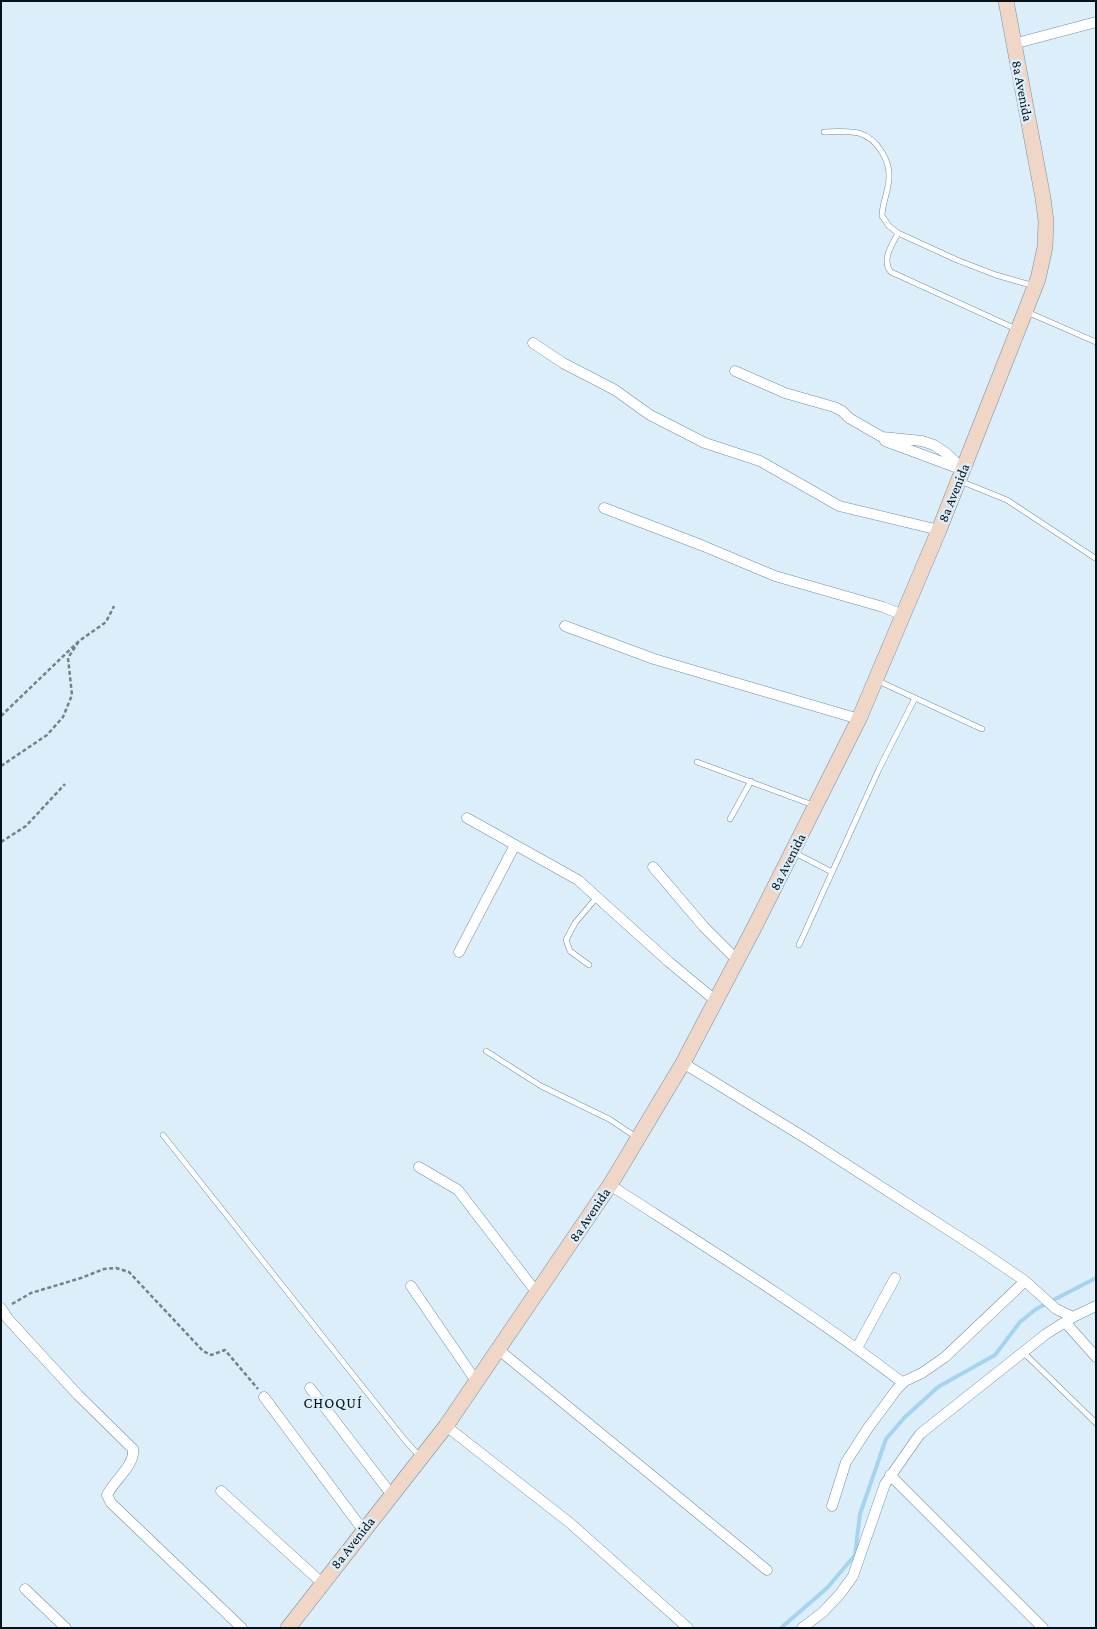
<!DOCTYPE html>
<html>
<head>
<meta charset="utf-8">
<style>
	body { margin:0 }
	#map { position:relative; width:1097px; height:1629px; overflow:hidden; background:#dceefa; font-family:"Crimson Pro",serif }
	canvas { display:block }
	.frame { position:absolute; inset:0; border:2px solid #071118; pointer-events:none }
</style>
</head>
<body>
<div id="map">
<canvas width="1097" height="1629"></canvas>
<div class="frame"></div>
</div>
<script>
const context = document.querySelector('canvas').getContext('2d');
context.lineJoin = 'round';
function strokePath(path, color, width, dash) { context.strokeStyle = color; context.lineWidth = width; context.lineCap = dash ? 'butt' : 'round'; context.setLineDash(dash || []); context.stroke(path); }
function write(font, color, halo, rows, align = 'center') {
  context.font = font + ' "Crimson Pro",serif'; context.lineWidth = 5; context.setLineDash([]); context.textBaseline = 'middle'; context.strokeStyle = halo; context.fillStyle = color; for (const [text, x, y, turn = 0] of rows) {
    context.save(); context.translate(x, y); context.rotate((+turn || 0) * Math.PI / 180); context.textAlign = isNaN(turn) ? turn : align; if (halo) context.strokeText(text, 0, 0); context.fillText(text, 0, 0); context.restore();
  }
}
const stream = new Path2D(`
	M781,1628L827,1588L855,1555L860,1514L886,1439L905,1417L938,1387L995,1355L1020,1322L1036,1309L1096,1278`);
const path = new Path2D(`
	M1,716L79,641L106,622L114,606
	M1,766L47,735L63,717L72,695L68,658L79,641
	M1,842L26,826L65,784
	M12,1304L31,1293L81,1278L104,1269L116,1268L129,1272L203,1351L211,1355L225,1350L258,1389`);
const lane = new Path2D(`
	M824,132C849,131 867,128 882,152C886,159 889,166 889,174C890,189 882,202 882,216L889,226L898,233L957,260L996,275L1034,286
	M898,233C892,245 881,260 891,272L1016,329
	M1027,312L1096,342
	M960,481L1007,500L1095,558
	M876,680L982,729
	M697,762L813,805
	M730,819L751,781
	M793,852L832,872
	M799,945L879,769L915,698
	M589,965L570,951L566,940L575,923L597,897
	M486,1051L541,1086L609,1119L636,1137
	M163,1135L404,1439L420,1457
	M1023,1352L1096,1423`);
const street = new Path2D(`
	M1013,44L1096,22
	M533,343L563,363L615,390L650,415L705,443L760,461L839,506L939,530
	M735,371L785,393L834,407L842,411L849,418L882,437L922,441L934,445L946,453L964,470
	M885,441L958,468
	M604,508L701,545L775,576L883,607L903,615
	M565,626L654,659L859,719
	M467,818L578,880L669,962L716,1001
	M653,867L704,927L737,960
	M459,952L515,845
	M683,1063L807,1139L981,1251L1025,1281L1056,1309L1073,1317
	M419,1167L458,1190L537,1293
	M610,1185C709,1249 809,1311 903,1383
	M411,1286L476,1381
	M1,1308L8,1319L78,1395L133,1449C135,1466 114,1480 107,1495L111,1503L242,1628
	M1065,1322L1096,1357
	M857,1348L895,1278
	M499,1350L767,1570
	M310,1388L391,1494
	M264,1397L363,1530
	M446,1426L570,1523L688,1628
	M890,1475L1043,1628
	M221,1491L322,1583
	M832,1506L846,1462L868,1428L897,1389L905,1381L922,1373L945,1357L1025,1281
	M25,1589L66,1628
	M802,1628L823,1612L840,1594L853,1576L885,1484L920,1434L1046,1334L1073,1317L1096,1306`);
const secondary = new Path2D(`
	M288,1628L446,1426L610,1185L683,1063L755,926L859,719L939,530L1038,279L1045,247L1046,221L1043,198L1006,1`);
const streetNames = [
	["8a Avenida",1022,91,79],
	["8a Avenida",954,493,-68],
	["8a Avenida",788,862,-63],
	["8a Avenida",590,1215,-56],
	["8a Avenida",353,1543,-52]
];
const neighbourhoodNames = [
	["CHOQUÍ",333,1403]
];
strokePath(stream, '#a5d4f1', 4);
strokePath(lane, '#738fa2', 6);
strokePath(street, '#738fa2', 11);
strokePath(secondary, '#738fa2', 16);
strokePath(path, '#73818b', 2.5, [4, 2.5]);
strokePath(lane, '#fff', 5);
strokePath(street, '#fff', 10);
strokePath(secondary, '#f0d6c6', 15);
write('14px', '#071118', '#dceefa', streetNames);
context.letterSpacing = '1px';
write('15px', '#071118', '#dceefa', neighbourhoodNames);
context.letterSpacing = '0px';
</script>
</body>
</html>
